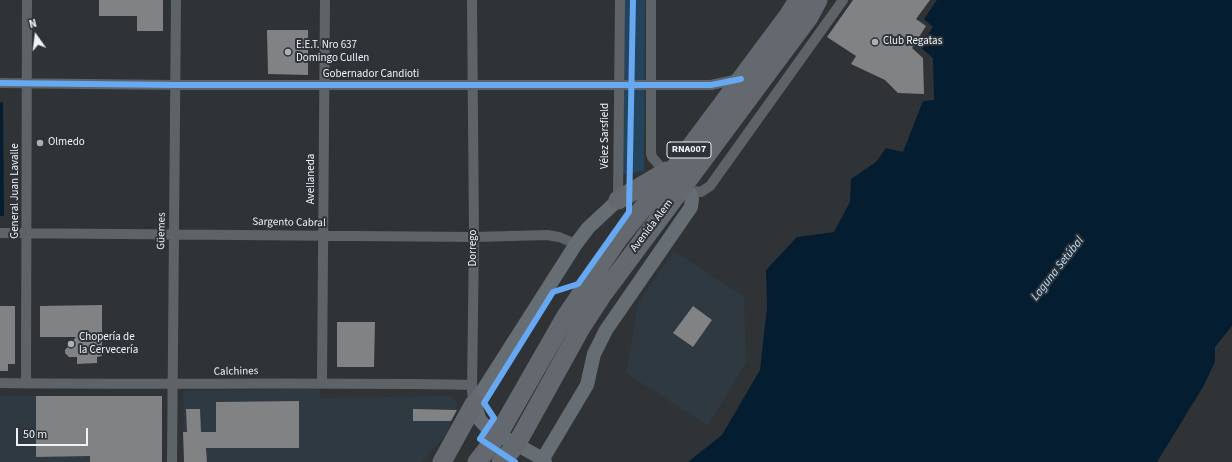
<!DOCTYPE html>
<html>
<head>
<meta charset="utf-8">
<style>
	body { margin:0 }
	#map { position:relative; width:1232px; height:462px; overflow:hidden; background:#303335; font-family:"Source Sans 3",sans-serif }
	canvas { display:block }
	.north { position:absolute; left:16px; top:16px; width:40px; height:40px; -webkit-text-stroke:3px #2d3338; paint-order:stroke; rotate:346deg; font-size:11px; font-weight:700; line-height:16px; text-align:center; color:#eff3f6 }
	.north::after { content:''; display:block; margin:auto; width:14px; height:18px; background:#eff3f6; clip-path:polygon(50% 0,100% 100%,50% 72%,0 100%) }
	.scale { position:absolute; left:16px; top:428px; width:72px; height:18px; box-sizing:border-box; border:2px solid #eff3f6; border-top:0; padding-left:5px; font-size:12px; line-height:14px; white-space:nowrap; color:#eff3f6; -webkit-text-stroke:3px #2d3338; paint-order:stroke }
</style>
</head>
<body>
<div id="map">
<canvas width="1232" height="462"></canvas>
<div class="north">N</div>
<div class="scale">50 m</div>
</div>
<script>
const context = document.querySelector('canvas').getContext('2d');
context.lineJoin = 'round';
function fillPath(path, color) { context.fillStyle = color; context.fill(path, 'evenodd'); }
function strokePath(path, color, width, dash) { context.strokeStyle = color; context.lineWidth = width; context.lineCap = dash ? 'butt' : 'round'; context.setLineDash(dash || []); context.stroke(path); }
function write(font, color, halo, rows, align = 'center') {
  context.font = font + ' "Source Sans 3",sans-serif'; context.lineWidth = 4; context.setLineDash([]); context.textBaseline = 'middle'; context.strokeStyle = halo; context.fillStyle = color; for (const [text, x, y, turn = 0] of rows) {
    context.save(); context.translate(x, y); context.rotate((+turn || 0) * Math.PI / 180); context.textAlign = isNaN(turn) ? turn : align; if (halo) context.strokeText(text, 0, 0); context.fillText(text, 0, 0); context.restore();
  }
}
const built = new Path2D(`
	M674,251L744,297L746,363L708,426L626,373L638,303Z
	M320,388V398L451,396L458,404L446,434L422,462H184L183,391Z
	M0,396H162V462H0Z`);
const green = new Path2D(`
	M623,0H645L644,171L621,174Z`);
const water = new Path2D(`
	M937,0H1232V326L1215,347V362L1203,387L1157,462H688L722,435L760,370L767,308L766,270L797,237L834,232L850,202L851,179L876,162L886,148L903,152L923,101L934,100L933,58L920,47L933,27L924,19Z
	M3,102L4,216H0V103Z`);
const building = new Path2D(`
	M99,0H163V31H137V16H99Z
	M853,0H930L916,19L926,26L912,48L923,58L924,94L898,93L885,80L851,64L856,56L827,37Z
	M267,30H308V75L268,74Z
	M102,305V356L97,357V363L77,364V357H69L65,353V350L76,337H40V306Z
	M0,306H15V364H8V371H0Z
	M693,306L712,320L693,347L673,333Z
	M337,322H375L374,367H337Z
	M36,396H162V462H90V456L36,457Z
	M299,401V448H206L207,462H184L183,432H187L186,409H200L201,432H216V402Z
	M413,409L457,410L451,421H413Z`);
const street = new Path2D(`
	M472,0L474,237L472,391L474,404
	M651,0V153L652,157L667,174
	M0,83L175,85H711L739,79
	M685,187L693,191L701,192L710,186L843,0
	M618,200L620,0
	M0,233L474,237L547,235L559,237L576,244
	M322,382L325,0
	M0,383C158,385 315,382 472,385
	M26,383L27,0
	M172,462L176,0`);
const secondary = new Path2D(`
	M541,462L587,385L594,354L606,330L691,207L692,198L687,189
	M545,462L543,459L487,428L480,420L474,404L576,244L588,228L618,200`);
const highway = new Path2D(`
	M618,200L667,171
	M442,462L474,404
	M477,462L498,435L566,316L619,238L677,165L788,16L798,0
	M501,462L516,445L582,326L603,294L809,17L818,0`);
const cycleway = new Path2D(`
	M0,83L175,85H711L741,79
	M515,462L480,439L494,418L484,403L553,292L578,284L629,212L633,0`);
const markers = [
	[875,42,4,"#acb0b2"],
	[288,52,4,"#acb0b2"],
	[40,143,4,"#acb0b2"],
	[71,344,4,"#acb0b2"]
];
const shields = [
	[689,150,44]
];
const shieldNames = [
	["RNA007",689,150]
];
const poiNames = [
	["Club Regatas",883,42],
	["E.E.T. Nro 637",296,46],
	["Domingo Cullen",296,59],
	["Olmedo",48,143],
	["Chopería de",79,338],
	["la Cervecería",79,351]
];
const streetNames = [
	["Gobernador Candioti",371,75],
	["Vélez Sarsfield",606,136,-90],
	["Avellaneda",312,179,-90],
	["General Juan Lavalle",16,191,-90],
	["Sargento Cabral",289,223,1],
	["Avenida Alem",652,226,-53],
	["Güemes",162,231,-89],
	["Dorrego",474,248,-90],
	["Calchines",236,372,-1]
];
const waterNames = [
	["Laguna Setúbal",1058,269,-52]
];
fillPath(built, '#2f3941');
fillPath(green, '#24435c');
fillPath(water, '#041d30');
fillPath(building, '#808284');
strokePath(street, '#5e6367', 10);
strokePath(secondary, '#676e73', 14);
strokePath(highway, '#63696e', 19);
strokePath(cycleway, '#66a8f1', 6);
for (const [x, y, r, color] of markers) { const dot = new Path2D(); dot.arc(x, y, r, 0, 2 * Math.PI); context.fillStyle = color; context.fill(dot); strokePath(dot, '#2d3338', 1.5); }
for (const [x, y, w] of shields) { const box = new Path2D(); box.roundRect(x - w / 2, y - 8, w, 16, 3); context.fillStyle = '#2d3338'; context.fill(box); strokePath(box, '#eff3f6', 1); }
write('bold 10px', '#eff3f6', null, shieldNames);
write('11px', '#eff3f6', '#2d3338', poiNames, 'left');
write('11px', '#eff3f6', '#2d3338', streetNames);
write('italic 12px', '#badffd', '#2d3338', waterNames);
</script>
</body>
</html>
